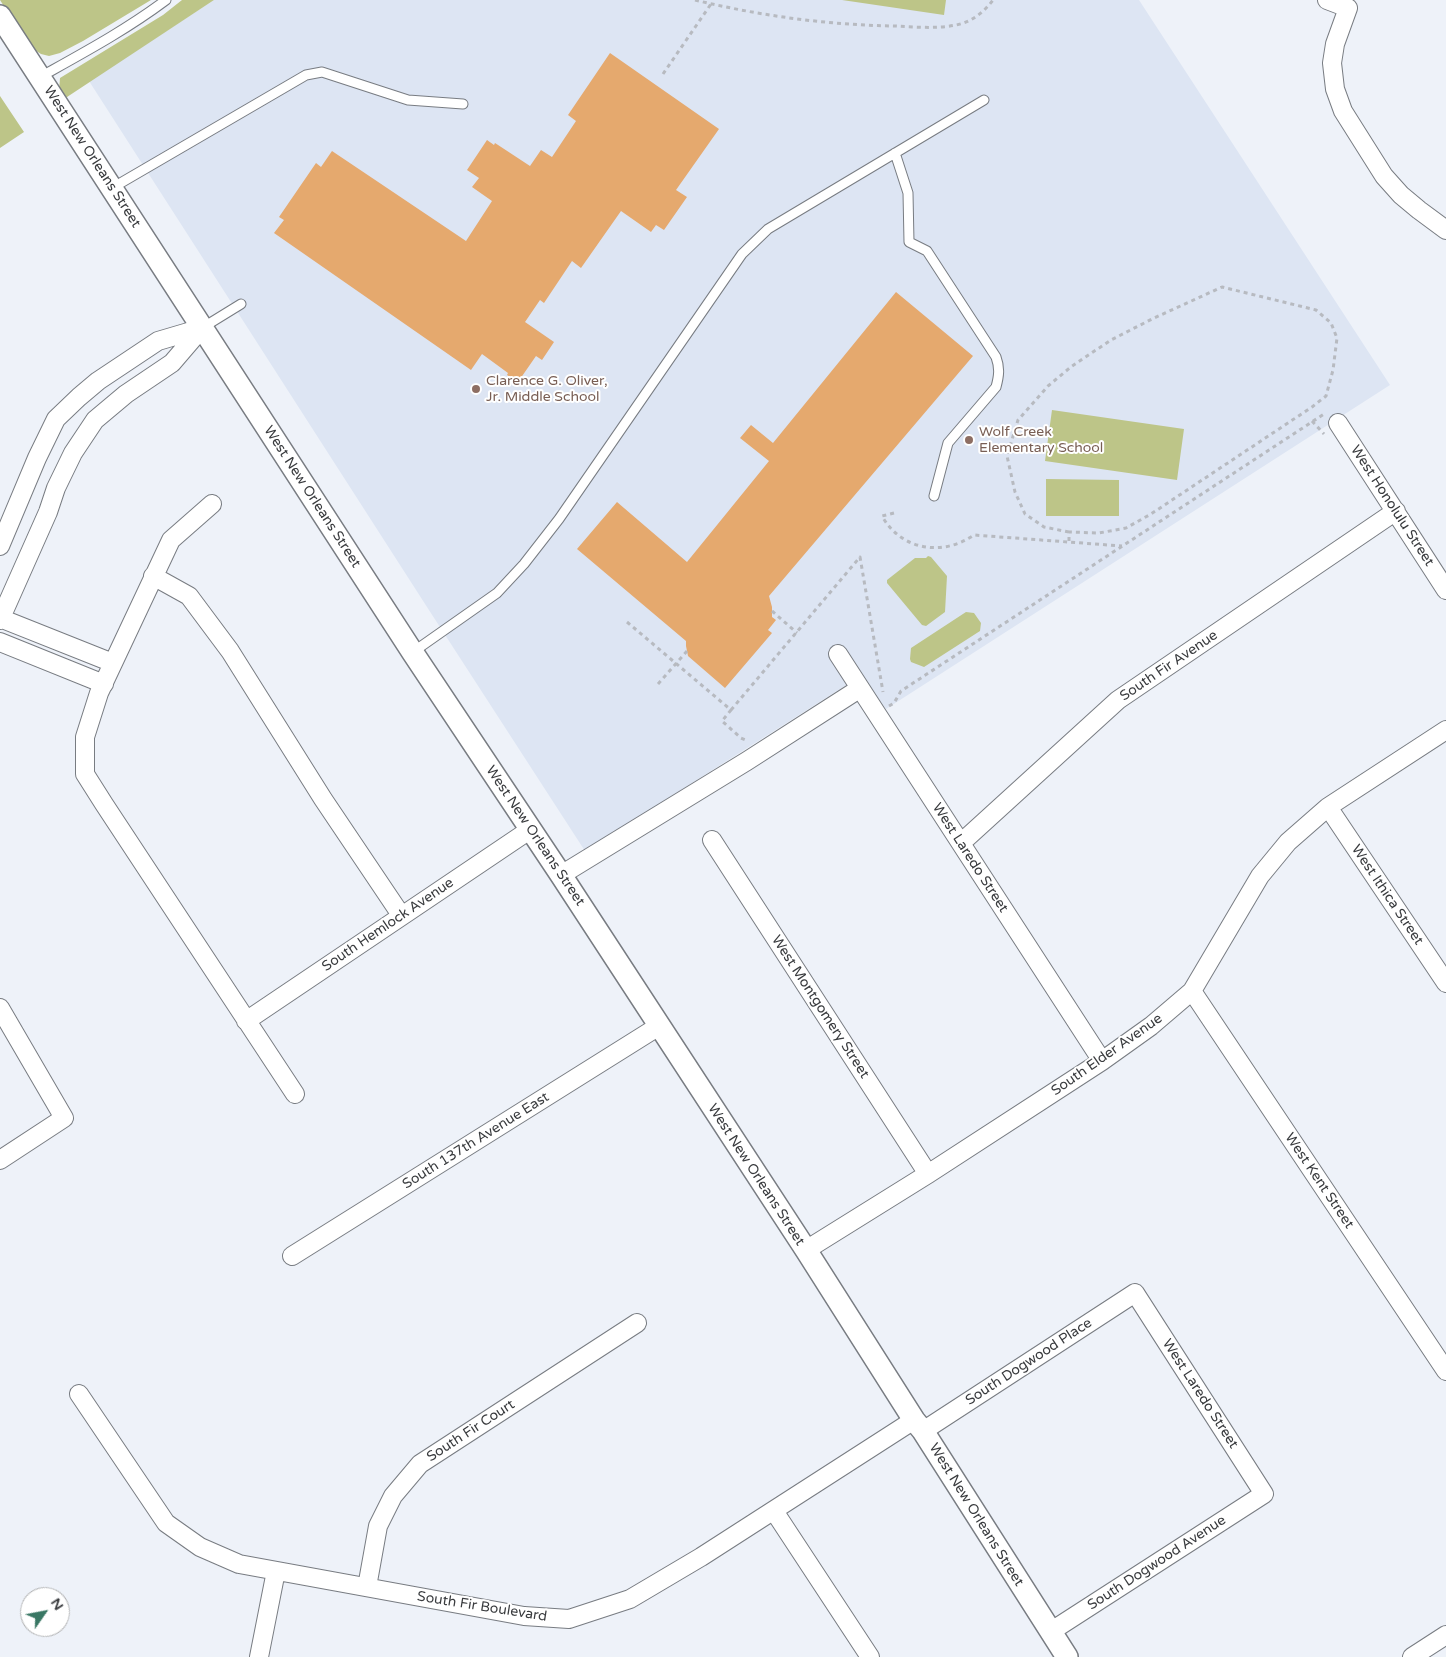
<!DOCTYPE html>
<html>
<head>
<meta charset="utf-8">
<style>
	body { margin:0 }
	#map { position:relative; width:1446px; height:1657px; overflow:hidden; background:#eef2f9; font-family:"Varela Round",sans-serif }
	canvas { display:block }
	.north { position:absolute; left:20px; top:1587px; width:50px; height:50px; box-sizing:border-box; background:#fff; border:1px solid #b0b1b2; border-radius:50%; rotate:57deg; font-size:14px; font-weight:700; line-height:20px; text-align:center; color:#393b3e }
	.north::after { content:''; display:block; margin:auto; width:18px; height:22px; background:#397764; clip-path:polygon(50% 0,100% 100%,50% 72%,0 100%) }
</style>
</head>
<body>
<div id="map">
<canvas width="1446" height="1657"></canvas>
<div class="north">N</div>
</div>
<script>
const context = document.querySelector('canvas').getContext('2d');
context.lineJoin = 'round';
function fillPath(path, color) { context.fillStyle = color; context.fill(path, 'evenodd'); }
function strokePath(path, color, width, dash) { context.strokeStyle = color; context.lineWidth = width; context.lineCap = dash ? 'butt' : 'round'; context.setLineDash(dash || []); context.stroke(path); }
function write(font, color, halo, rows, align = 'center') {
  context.font = font + ' "Varela Round",sans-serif'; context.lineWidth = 4; context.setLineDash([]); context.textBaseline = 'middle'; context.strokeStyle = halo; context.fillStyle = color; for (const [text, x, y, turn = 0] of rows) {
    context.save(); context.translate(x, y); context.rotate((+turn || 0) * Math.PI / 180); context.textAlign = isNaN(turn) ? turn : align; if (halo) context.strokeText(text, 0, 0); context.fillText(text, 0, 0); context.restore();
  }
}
const built = new Path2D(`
	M214,0H1139L1390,385L886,709L862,675L585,851L427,607L89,81Z`);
const green = new Path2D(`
	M0,0H151L83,41L60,53L49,56L41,54L30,47Z
	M182,0H214L64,99L59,91L60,78L163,15Z
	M842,0H946L944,15Z
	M0,96L24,132L0,148Z
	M1052,410L1184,429L1177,480L1045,461Z
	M1046,479L1119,480V516H1046Z
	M928,556L931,557L947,576L945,612L926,626L922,625L887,583V580L915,558H926Z
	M966,612L974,613L981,623L980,631L924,667L911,662L910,659L911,648Z`);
const building = new Path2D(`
	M610,53L719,129L676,190L687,197L664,230L656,225L651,232L621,211L581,268L572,261L544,303L540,300L525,322L554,342L542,360L536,356L518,382L507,375L508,373L482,354L471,370L274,233L284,220L279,217L316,163L321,167L332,151L466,241L492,201L472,187L479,178L467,170L487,140L494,145L495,143L530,166L541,150L552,157L576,121L568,115Z
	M896,292L973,356L769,596L772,607V617L776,620L768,630L772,633L725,688L688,656L686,646V641L577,549L617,502L687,562L769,461L740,438L751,425L773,443Z`);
const path = new Path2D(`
	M695,0C761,16 828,25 895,26C915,27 937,29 956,25C972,22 984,12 993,0
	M663,74L711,4
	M1312,421L1324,434
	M894,513L882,516C901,550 942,557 974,535L1122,546
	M1069,532L1044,527L1025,514L1015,492L1007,456L1018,420L1048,386L1072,366L1111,340L1152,319L1222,287L1316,310L1331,323L1337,338L1333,370L1326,396L1312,407L1151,514L1126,528L1099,533L1069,532V542
	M772,611L797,633
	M627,622L731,710L722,721L741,738L748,741
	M658,684L687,651
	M889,706L894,703L901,691L1324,414
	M731,710L860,557L883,692`);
const service = new Path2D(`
	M40,77C83,53 126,30 166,0
	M895,153L908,193L909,242L927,251L996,357C1000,368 999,376 996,387L948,443L934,496
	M112,188L306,75L322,72L408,100L463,104
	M202,328L241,304
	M413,652L497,593L524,564L559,519L742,254L768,229L984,100`);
const minor = new Path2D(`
	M1327,0L1348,8L1335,44L1332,63L1335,89L1343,111L1384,176L1401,195L1419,210L1446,230
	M1338,423L1446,590
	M212,504L171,540L99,693L85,737V774L104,804L295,1094
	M0,546L37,458L56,419L79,397L98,381L158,341L202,328
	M153,576L189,596L230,651L323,799L401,915
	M0,618L113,663
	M0,620L48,512L56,488L73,453L95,420L126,394L172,363L202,328
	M0,642L104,684
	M838,654L1102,1061
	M1328,807L1446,983
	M712,840L928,1174
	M961,843L1118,700L1396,511
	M561,875L747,761L859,689
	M1192,991L1446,1371
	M0,1008L64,1118L0,1160
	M246,1021L531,829
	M806,1250L928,1174L1102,1061L1151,1026L1192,991L1260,876L1288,842L1328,807L1446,730
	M292,1256L659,1026
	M79,1394L166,1523L200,1547L239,1564L524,1616L569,1619L630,1599L701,1557L914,1420
	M923,1431L1135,1293L1264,1494L1050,1632
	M774,1511L870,1657
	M367,1587L378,1526L393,1496L420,1464L637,1323
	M259,1657L276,1571
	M1412,1657L1446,1635`);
const tertiary = new Path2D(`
	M0,16L413,653L561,875L806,1250L914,1420L923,1431L1067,1657`);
const markers = [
	[476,389,5,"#8d6e63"],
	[969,440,5,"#8d6e63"]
];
const streetNames = [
	["West New Orleans Street",92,157,57],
	["West New Orleans Street",312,497,57],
	["West Honolulu Street",1392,506,57],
	["South Fir Avenue",1169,666,-34],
	["West New Orleans Street",535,836,56],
	["West Laredo Street",970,858,57],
	["West Ithica Street",1387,895,56],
	["South Hemlock Avenue",388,925,-34],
	["West Montgomery Street",820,1007,57],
	["South Elder Avenue",1107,1055,-35],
	["South 137th Avenue East",476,1141,-32],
	["West New Orleans Street",756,1175,57],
	["West Kent Street",1319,1181,56],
	["South Dogwood Place",1029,1362,-33],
	["West Laredo Street",1200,1394,57],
	["South Fir Court",471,1431,-33],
	["West New Orleans Street",976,1515,58],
	["South Dogwood Avenue",1157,1563,-33],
	["South Fir Boulevard",482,1607,9]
];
const educationNames = [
	["Clarence G. Oliver,",486,381],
	["Jr. Middle School",486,397],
	["Wolf Creek",979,432],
	["Elementary School",979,448]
];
fillPath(built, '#dde5f3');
fillPath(green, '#bdc588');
fillPath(building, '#e5a96e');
strokePath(service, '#787c82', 11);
strokePath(minor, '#787c82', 20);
strokePath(tertiary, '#787c82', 24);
strokePath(path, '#b7bac0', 3, [4, 4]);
strokePath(service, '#fff', 9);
strokePath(minor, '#fff', 18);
strokePath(tertiary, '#fff', 21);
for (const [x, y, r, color] of markers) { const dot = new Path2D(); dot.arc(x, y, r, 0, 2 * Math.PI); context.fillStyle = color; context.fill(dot); strokePath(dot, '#fff', 2); }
write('14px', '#393b3e', '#fff', streetNames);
write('14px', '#785e54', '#fff', educationNames, 'left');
</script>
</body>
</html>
